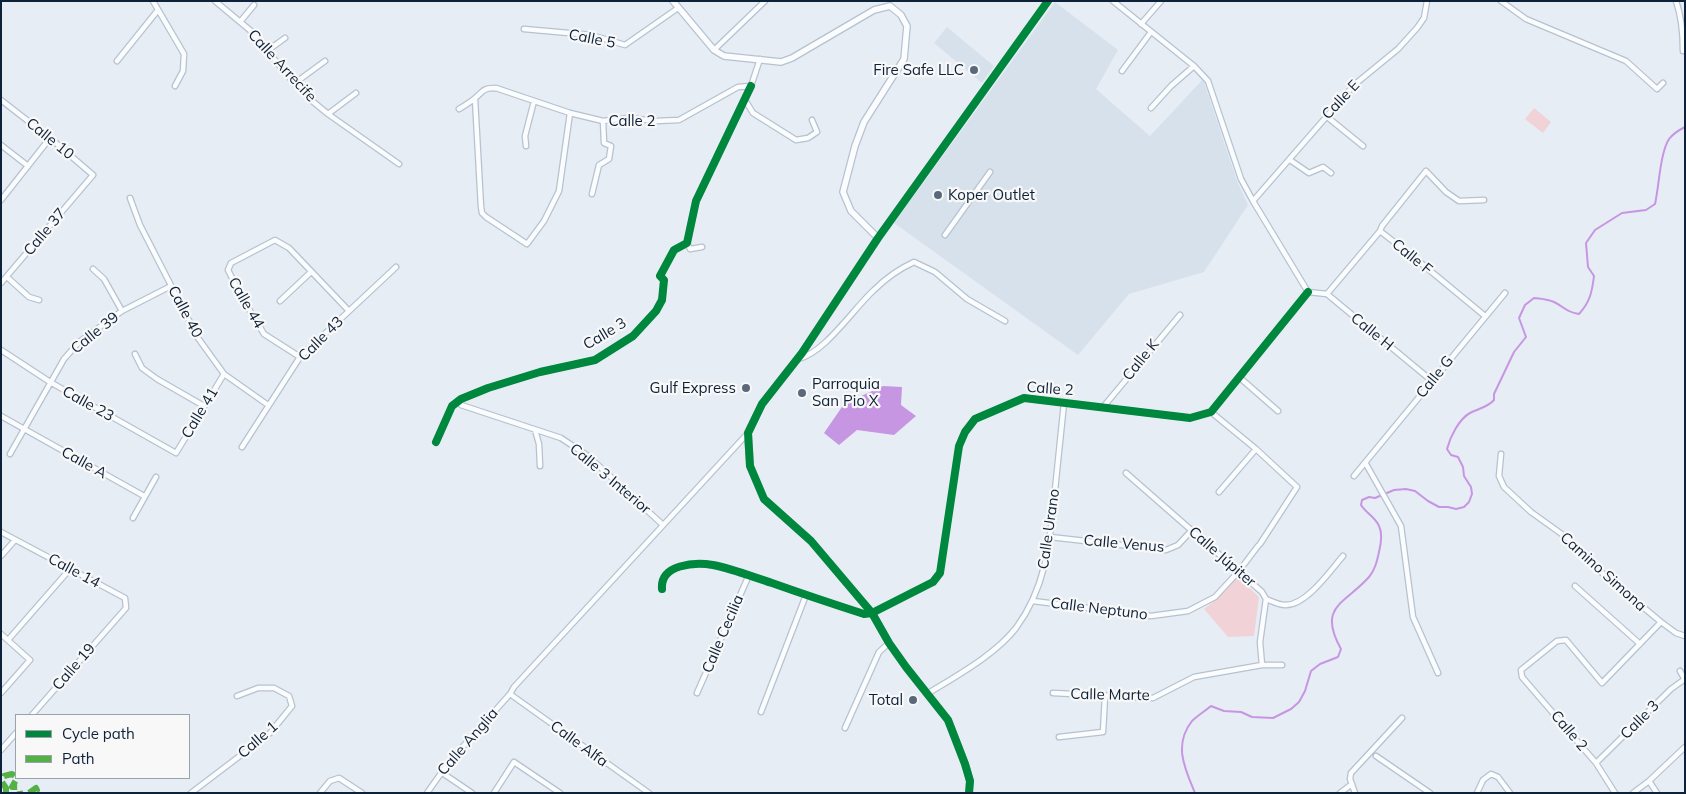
<!DOCTYPE html>
<html>
<head>
<meta charset="utf-8">
<style>
	body { margin:0 }
	#map { position:relative; width:1686px; height:794px; overflow:hidden; background:#e7edf4; font-family:Mulish,sans-serif }
	canvas { display:block }
	.frame { position:absolute; inset:0; border:2px solid #0d2139; pointer-events:none }
	.legend { position:absolute; left:15px; top:714px; width:175px; height:65px; box-sizing:border-box; background:#f8f8f8; border:1px solid #9aa2ac; margin:0; padding:6px 9px; list-style:none; font-size:15px; color:#0d2139 }
	.legend li { display:flex; align-items:center; gap:10px; height:25px }
	.legend b { width:25px; border:1px solid #9aa2ac }
</style>
</head>
<body>
<div id="map">
<canvas width="1686" height="794"></canvas>
<div class="frame"></div>
<ul class="legend">
<li><b style="height:6px;background:#00873e"></b>Cycle path</li>
<li><b style="height:6px;background:#54b146"></b>Path</li>
</ul>
</div>
<script>
const context = document.querySelector('canvas').getContext('2d');
context.lineJoin = 'round';
function fillPath(path, color) { context.fillStyle = color; context.fill(path, 'evenodd'); }
function strokePath(path, color, width, dash) { context.strokeStyle = color; context.lineWidth = width; context.lineCap = dash ? 'butt' : 'round'; context.setLineDash(dash || []); context.stroke(path); }
function write(font, color, halo, rows, align = 'center') {
  context.font = font + ' Mulish,sans-serif'; context.lineWidth = 4.5; context.setLineDash([]); context.textBaseline = 'middle'; context.strokeStyle = halo; context.fillStyle = color; for (const [text, x, y, turn = 0] of rows) {
    context.save(); context.translate(x, y); context.rotate((+turn || 0) * Math.PI / 180); context.textAlign = isNaN(turn) ? turn : align; if (halo) context.strokeText(text, 0, 0); context.fillText(text, 0, 0); context.restore();
  }
}
const built = new Path2D(`
	M1055,2L1118,50L1096,89L1150,136L1203,79L1237,181L1248,205L1204,272L1129,294L1078,355L894,223Z
	M947,27L994,66L982,83L934,43Z`);
const green = new Path2D(`
	M1534,108L1551,122L1543,133L1525,119Z
	M1235,578H1239L1259,597L1254,636L1228,637L1204,609L1213,602Z`);
const water = new Path2D(`
	M883,386L902,387L901,405L916,416L894,435L857,430L839,445L824,433L844,404Z`);
const stream = new Path2D(`
	M1195,793C1185,769 1173,745 1192,721C1197,716 1205,711 1211,706L1224,711L1241,712L1252,717L1273,718L1291,709L1299,702L1305,691L1311,671L1320,664L1338,657L1341,649C1317,606 1345,604 1369,577C1375,570 1377,561 1379,552C1381,544 1383,534 1379,526C1375,517 1366,513 1361,505L1362,500L1369,497L1375,498L1394,490L1406,489L1415,491L1428,501L1439,507H1448L1456,509L1464,507L1469,502L1472,494L1471,487L1464,476L1463,467L1458,457L1451,455L1447,449C1450,437 1459,419 1470,413C1478,409 1488,407 1494,400V394L1514,352L1526,337L1519,318L1525,305L1534,298C1541,299 1547,299 1554,302C1565,307 1565,312 1579,314C1590,302 1592,292 1594,276L1588,267L1586,243L1595,230L1622,213L1646,210L1655,204C1659,187 1660,153 1669,139C1673,134 1679,130 1685,127`);
const minor = new Path2D(`
	M153,1L184,54L183,71L175,86
	M215,1L251,31L289,77L311,100L328,114L399,164
	M1113,1L1194,66L1208,81L1241,179L1253,201L1308,292
	M1501,1L1526,19L1626,61L1657,89L1663,83
	M1676,1C1682,18 1683,34 1683,51
	M240,22L254,5
	M1141,24L1161,1
	M524,29L591,35L625,45L678,8
	M714,50L765,1
	M267,51L285,38
	M117,61L158,10
	M1122,71L1151,32
	M295,83L325,61
	M475,99L481,207L482,213L486,217L527,244L544,221L559,191L570,113
	M1,100L50,138L93,175L1,283
	M745,100L753,113L796,140L808,138L817,132L812,120
	M1151,108L1171,86L1194,66
	M459,109C464,106 469,103 474,99C484,91 482,88 496,88L570,113L603,121L628,118L656,121L679,120L738,87L751,86L760,59
	M328,114L356,93
	M1326,116L1363,146
	M1,145L28,166
	M526,146L525,136L534,101
	M1290,160L1309,173L1323,167L1331,173
	M592,194L599,165L609,159L611,146L604,143L603,121
	M130,198L140,225L198,338L224,374L268,405
	M1,200L50,138
	M1253,201L1354,85L1398,49L1417,28L1424,18L1427,1
	M1380,231L1416,259L1485,316
	M945,235L990,172
	M687,243L690,249L702,247
	M93,269L104,279L122,311
	M7,277L29,297L39,300
	M1308,292L1327,294L1432,381
	M1327,294L1380,231L1382,226L1426,171L1446,192L1459,201L1484,200
	M280,301L311,272
	M1,350L50,382L176,453L224,374
	M135,354L142,368L157,379L204,406
	M300,357L264,334L241,296L228,270L231,263L275,240L289,248L349,311
	M798,359C825,353 853,309 874,290C886,278 899,269 914,262L935,272L967,299L1005,321
	M1239,377L1278,411
	M461,399V405L561,438L588,456L663,525
	M1104,406L1180,315
	M1211,412L1256,449L1297,487L1260,544
	M1,416L144,496
	M535,430L539,444L540,466
	M436,442L452,406L461,399L488,388L540,372L595,360L633,336L656,311L662,300L664,280L660,276L674,250L687,243L696,201L751,86
	M242,447L300,357L396,267
	M10,454L64,359L79,342L122,311L171,286
	M1501,454L1499,476L1504,487L1531,512L1570,540L1601,572L1661,622L1676,633L1685,636
	M1366,464L1401,526L1413,617L1438,673
	M1126,473L1262,592L1266,599L1260,642L1262,665
	M1354,476L1505,293
	M1219,492L1256,449
	M133,518L156,477
	M1,532L125,598L126,608L32,715
	M1050,537L1166,550L1178,545L1192,530
	M1,556L15,540
	M1575,586L1640,644
	M662,589C660,564 695,562 713,565C733,569 753,577 772,583C803,594 833,604 864,614L872,613L933,582L940,573L959,446L965,432L975,419L1024,398L1190,418L1211,412L1308,292
	M1266,599C1271,601 1279,605 1285,605C1306,606 1330,571 1343,556
	M1033,601L1151,616L1188,611L1215,597L1239,571L1258,546
	M1,634L30,660L1,693
	M8,640L70,569
	M1680,671L1685,680
	M697,693L749,575
	M1053,693L1153,698L1194,677L1262,665H1282
	M510,694L649,793
	M927,694C956,676 995,655 1016,628C1047,586 1050,540 1055,490C1058,461 1061,432 1064,403
	M761,712L806,595
	M845,728L879,652L889,643
	M1059,737L1103,732L1105,696
	M1,750L16,733
	M1376,756L1430,793
	M1596,763L1671,689L1685,679
	M441,772L472,793
	M1649,781L1657,793
	M191,793L270,733L292,706L289,696L274,688H258L237,696
	M320,793L330,781L339,778L362,793
	M427,793L449,762L510,694L514,687L748,433
	M494,793L514,762L560,793
	M1340,793L1352,784
	M1355,793L1350,779L1351,773L1402,718
	M1477,793L1483,780L1491,774L1498,777L1510,793
	M1615,793L1596,763L1522,677L1521,670L1557,641L1566,640L1602,683L1661,622
	M1633,793L1649,781L1685,747`);
const tertiary = new Path2D(`
	M673,1L714,50L724,56L781,62L792,58L874,10L890,6L901,15L907,26L904,59L864,122L855,146L843,192L851,211L878,238
	M969,793L970,781L965,764L948,720L906,667L889,643L872,613L811,541L764,499L750,466L748,433L762,404L802,353L878,238L1048,1`);
const quiet = new Path2D(`
	M6,793V788L2,782L4,776L12,774L16,777V780L12,787H19L20,793
	M29,793L36,788L37,790L35,793`);
const cycleway = new Path2D(`
	M436,442L452,406L461,399L488,388L540,372L595,360L633,336L656,311L662,300L664,280L660,276L674,250L687,243L696,201L751,86
	M662,589C660,564 695,562 713,565C733,569 753,577 772,583C803,594 833,604 864,614L872,613L933,582L940,573L959,446L965,432L975,419L1024,398L1190,418L1211,412L1308,292
	M969,793L970,781L965,764L948,720L906,667L889,643L872,613L811,541L764,499L750,466L748,433L762,404L802,353L878,238L1048,1`);
const markers = [
	[974,70,5,"#59687a"],
	[938,195,5,"#59687a"],
	[746,388,5,"#59687a"],
	[802,393,5,"#59687a"],
	[913,700,5,"#59687a"]
];
const streetNames = [
	["Calle 5",592,39,11],
	["Calle Arrecife",282,66,47],
	["Calle E",1341,100,-47],
	["Calle 2",632,121],
	["Calle 10",50,139,39],
	["Calle 37",45,232,-50],
	["Calle F",1412,257,39],
	["Calle 44",246,303,60],
	["Calle 40",185,312,62],
	["Calle H",1372,332,39],
	["Calle 39",95,333,-39],
	["Calle 3",605,334,-31],
	["Calle 43",321,339,-45],
	["Calle K",1141,360,-51],
	["Calle G",1435,377,-51],
	["Calle 2",1050,389,4],
	["Calle 23",88,404,29],
	["Calle 41",200,413,-59],
	["Calle A",84,463,29],
	["Calle 3 Interior",610,479,40],
	["Calle Urano",1049,529,-82],
	["Calle Venus",1124,544,5],
	["Calle Júpiter",1222,557,41],
	["Calle 14",74,571,28],
	["Camino Simona",1603,572,42],
	["Calle Neptuno",1099,609,7],
	["Calle Cecilia",723,634,-67],
	["Calle 19",74,667,-49],
	["Calle Marte",1110,695,1],
	["Calle 3",1640,720,-45],
	["Calle 2",1569,731,50],
	["Calle 1",258,740,-41],
	["Calle Anglia",468,742,-49],
	["Calle Alfa",579,744,36]
];
const poiNames = [
	["Fire Safe LLC",964,70],
	["Koper Outlet",948,195,"left"],
	["Parroquia",812,384,"left"],
	["San Pio X",812,401,"left"],
	["Gulf Express",736,388],
	["Total",903,700]
];
fillPath(built, '#d7e1ec');
fillPath(green, '#f0d2d7');
fillPath(water, '#c796e3');
strokePath(stream, '#c796e3', 2);
strokePath(minor, '#b6c2d1', 7);
strokePath(tertiary, '#b6c2d1', 8);
strokePath(minor, '#fbfcfd', 4.5);
strokePath(tertiary, '#fbfcfd', 5.5);
strokePath(quiet, '#54b146', 6, [12, 6]);
strokePath(cycleway, '#00873e', 8);
for (const [x, y, r, color] of markers) { const dot = new Path2D(); dot.arc(x, y, r, 0, 2 * Math.PI); context.fillStyle = color; context.fill(dot); strokePath(dot, '#f8f8f8', 2); }
write('15px', '#0d2139', '#f8f8f8', streetNames);
write('15px', '#0d2139', '#f8f8f8', poiNames, 'right');
</script>
</body>
</html>
